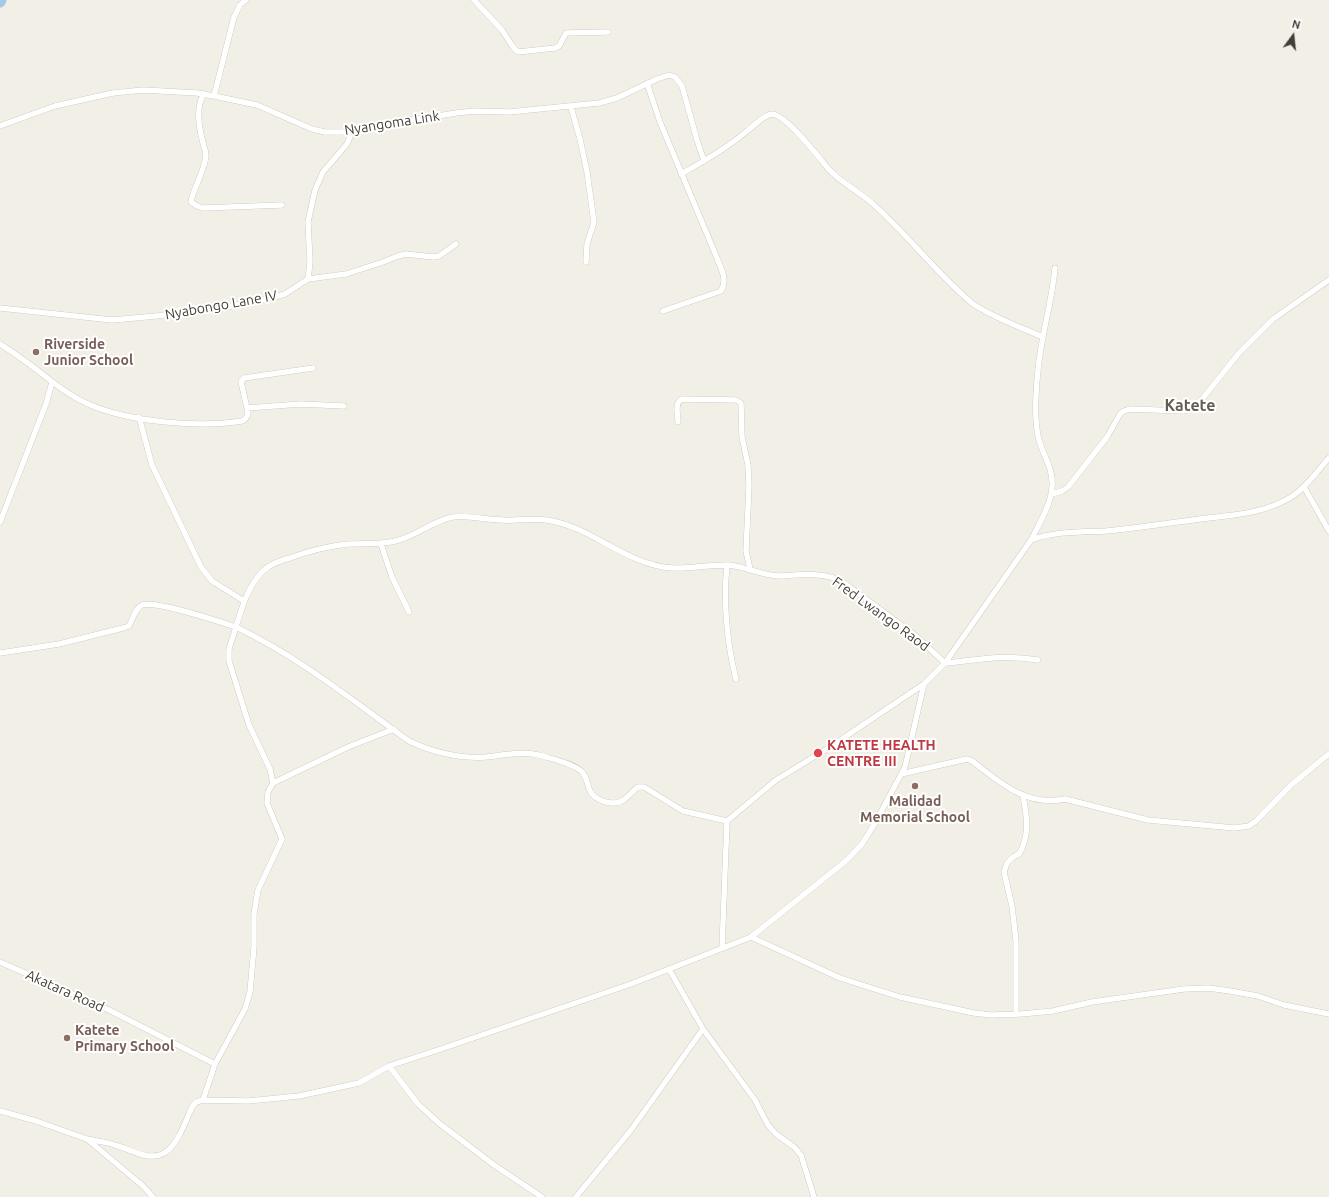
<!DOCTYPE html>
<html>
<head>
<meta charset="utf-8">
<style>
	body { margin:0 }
	#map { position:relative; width:1329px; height:1197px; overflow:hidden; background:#f1efe6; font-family:Ubuntu,sans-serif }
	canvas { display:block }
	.north { position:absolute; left:1273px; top:16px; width:40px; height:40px; -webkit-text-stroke:3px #fff; paint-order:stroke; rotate:15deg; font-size:11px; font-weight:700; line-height:16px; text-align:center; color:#433f36 }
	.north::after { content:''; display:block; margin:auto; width:14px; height:18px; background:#433f36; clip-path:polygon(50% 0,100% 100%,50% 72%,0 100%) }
</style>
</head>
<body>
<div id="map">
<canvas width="1329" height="1197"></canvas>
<div class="north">N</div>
</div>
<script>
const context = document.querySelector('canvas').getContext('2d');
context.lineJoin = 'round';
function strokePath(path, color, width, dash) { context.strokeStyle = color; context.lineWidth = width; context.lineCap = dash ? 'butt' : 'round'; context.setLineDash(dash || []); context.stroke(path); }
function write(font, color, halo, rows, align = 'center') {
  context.font = font + ' Ubuntu,sans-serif'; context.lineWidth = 4; context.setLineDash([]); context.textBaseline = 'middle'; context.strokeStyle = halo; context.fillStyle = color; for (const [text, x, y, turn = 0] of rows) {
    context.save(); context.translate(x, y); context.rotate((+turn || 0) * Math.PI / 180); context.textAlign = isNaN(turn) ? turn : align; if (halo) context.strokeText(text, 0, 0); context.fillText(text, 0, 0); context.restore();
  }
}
const river = new Path2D(`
	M0,2L1,0`);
const minor = new Path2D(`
	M474,0L502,30L513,47L518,52L555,48L559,46L566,33L608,32
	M647,83L660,122L717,258C721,269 728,280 721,291L663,311
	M204,94C195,107 199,128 203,143C204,147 206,151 206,155C205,169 196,184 192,197L191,202L197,206L203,208L282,205
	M214,96L234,17L240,5L246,0
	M571,107L580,139L587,172L594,222L587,244L586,262
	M0,126L55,106L113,93L143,90L197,93L214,96L257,105L312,129L325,132H352L397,121L432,117L456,113L475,111L509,112L599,103L617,98L657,79L669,75L675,77L682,86L697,140L704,161
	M681,174C704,161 727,148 747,131C754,126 763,115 772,114C784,114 814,151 822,161C835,180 856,189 873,204C908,235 937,274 973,304C994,318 1020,327 1043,337
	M308,279L310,262L308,222L315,190L323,172L347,144L352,132
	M0,308L112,320L156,316L222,308L274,297L285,294L308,279L346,274L383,262L398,256L406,254L433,257L439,256L456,244
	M0,344C8,349 17,355 25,361C46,376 65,394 88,404C129,422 198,428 242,421C248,418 249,413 247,408L301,404L344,406
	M247,408L241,382L244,378L313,368
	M139,417L152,465L201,567L212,581L244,601
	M678,422C678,415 674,403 682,399L736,400L741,403L742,437L748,465L749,486L746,551L750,569
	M1304,487L1329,531
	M1052,494L1062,491L1068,487L1107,437L1120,414L1124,411L1130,409L1183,411L1195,408L1239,353L1273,319L1329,280
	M0,522L46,404L52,382
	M1031,540C1039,524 1051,505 1052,487C1054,470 1043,455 1039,440C1034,422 1036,389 1038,370C1041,336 1052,302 1055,268
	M381,544L392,577L409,612
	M727,565C723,601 727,644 736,679
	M0,653L59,644L123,628L129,626C133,619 135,608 142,605C154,600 221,622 236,627C242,607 248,586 263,571C270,564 282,560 290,558C309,551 328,546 348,544C364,543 379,545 395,541C415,537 434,520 453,517C468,515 487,520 503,520C517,521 531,518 546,520C592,526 625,565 672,568C691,569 710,564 729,565C747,567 763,576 781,576C785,576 790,575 794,575C810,574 825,574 840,580L916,636L945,663C978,660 1005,654 1038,660
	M901,774L967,759L972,761C1001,783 1026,807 1065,799L1148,820L1235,828L1249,826L1256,821L1291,785L1329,754
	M273,783L348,747L394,729
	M751,937L840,978L900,997L974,1013L991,1015L1021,1014L1053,1011L1092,1002L1184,989L1208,988L1230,991L1258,996L1284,1005L1329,1014
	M722,948L727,821L776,780L830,747L924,684
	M0,962L109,1010L215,1064
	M669,969L703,1029L755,1100L768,1125L776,1134L794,1147L801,1155L814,1197
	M1016,1014V941L1012,906L1004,872L1007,863L1013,857L1019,854C1030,836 1027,816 1023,796
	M389,1066L418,1104L440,1124L494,1165L542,1197
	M203,1100L215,1064L245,1009L250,992L254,947V914L258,890L282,839L267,803L268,792L273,783L270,769L249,725L229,661V649L236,627C299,657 353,701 409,741C431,752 461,759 486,757C505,755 523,750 543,756C553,759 575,764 582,772C587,777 587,785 590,791C595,801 613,806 622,801C628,798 632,791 638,787H644L683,811L727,821
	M0,1111L36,1121L87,1139L143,1186L153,1197
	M87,1139C96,1141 106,1142 115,1145C130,1149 150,1163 166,1152C178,1144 186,1120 192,1107L196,1102L203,1100L248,1101L299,1096L359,1083L389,1066L438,1050L631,984L751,937L847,860L862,844L875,823L905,767L924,684L945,663L1031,540C1054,531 1082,532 1106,531C1137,528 1169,523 1200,519C1231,515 1264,514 1291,497C1306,488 1317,471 1329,458
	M576,1197L631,1130L703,1029`);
const markers = [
	[36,352,4,"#8d6e63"],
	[818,753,5,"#e0444e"],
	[915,786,4,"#8d6e63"],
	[67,1038,4,"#8d6e63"]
];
const streetNames = [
	["Nyangoma Link",392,123,-9],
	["Nyabongo Lane IV",221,305,-10],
	["Fred Lwango Raod",881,614,36],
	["Akatara Road",65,991,24]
];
const educationNames = [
	["Riverside",44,344],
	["Junior School",44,360],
	["Malidad",915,801,"center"],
	["Memorial School",915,817,"center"],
	["Katete",75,1030],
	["Primary School",75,1046]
];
const healthNames = [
	["KATETE HEALTH",827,745],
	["CENTRE III",827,761]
];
const quarterNames = [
	["Katete",1190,406]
];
strokePath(river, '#a6c9ea', 11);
strokePath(minor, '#bcb7a9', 6);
strokePath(minor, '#fff', 5.5);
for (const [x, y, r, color] of markers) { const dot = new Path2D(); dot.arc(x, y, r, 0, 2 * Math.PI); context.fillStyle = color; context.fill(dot); strokePath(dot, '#fff', 1.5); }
write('14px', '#433f36', '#fff', streetNames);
write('bold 14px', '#785e54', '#fff', educationNames, 'left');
write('bold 14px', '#be3a42', '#fff', healthNames, 'left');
write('bold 16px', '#655e4e', '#fff', quarterNames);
</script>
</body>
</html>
